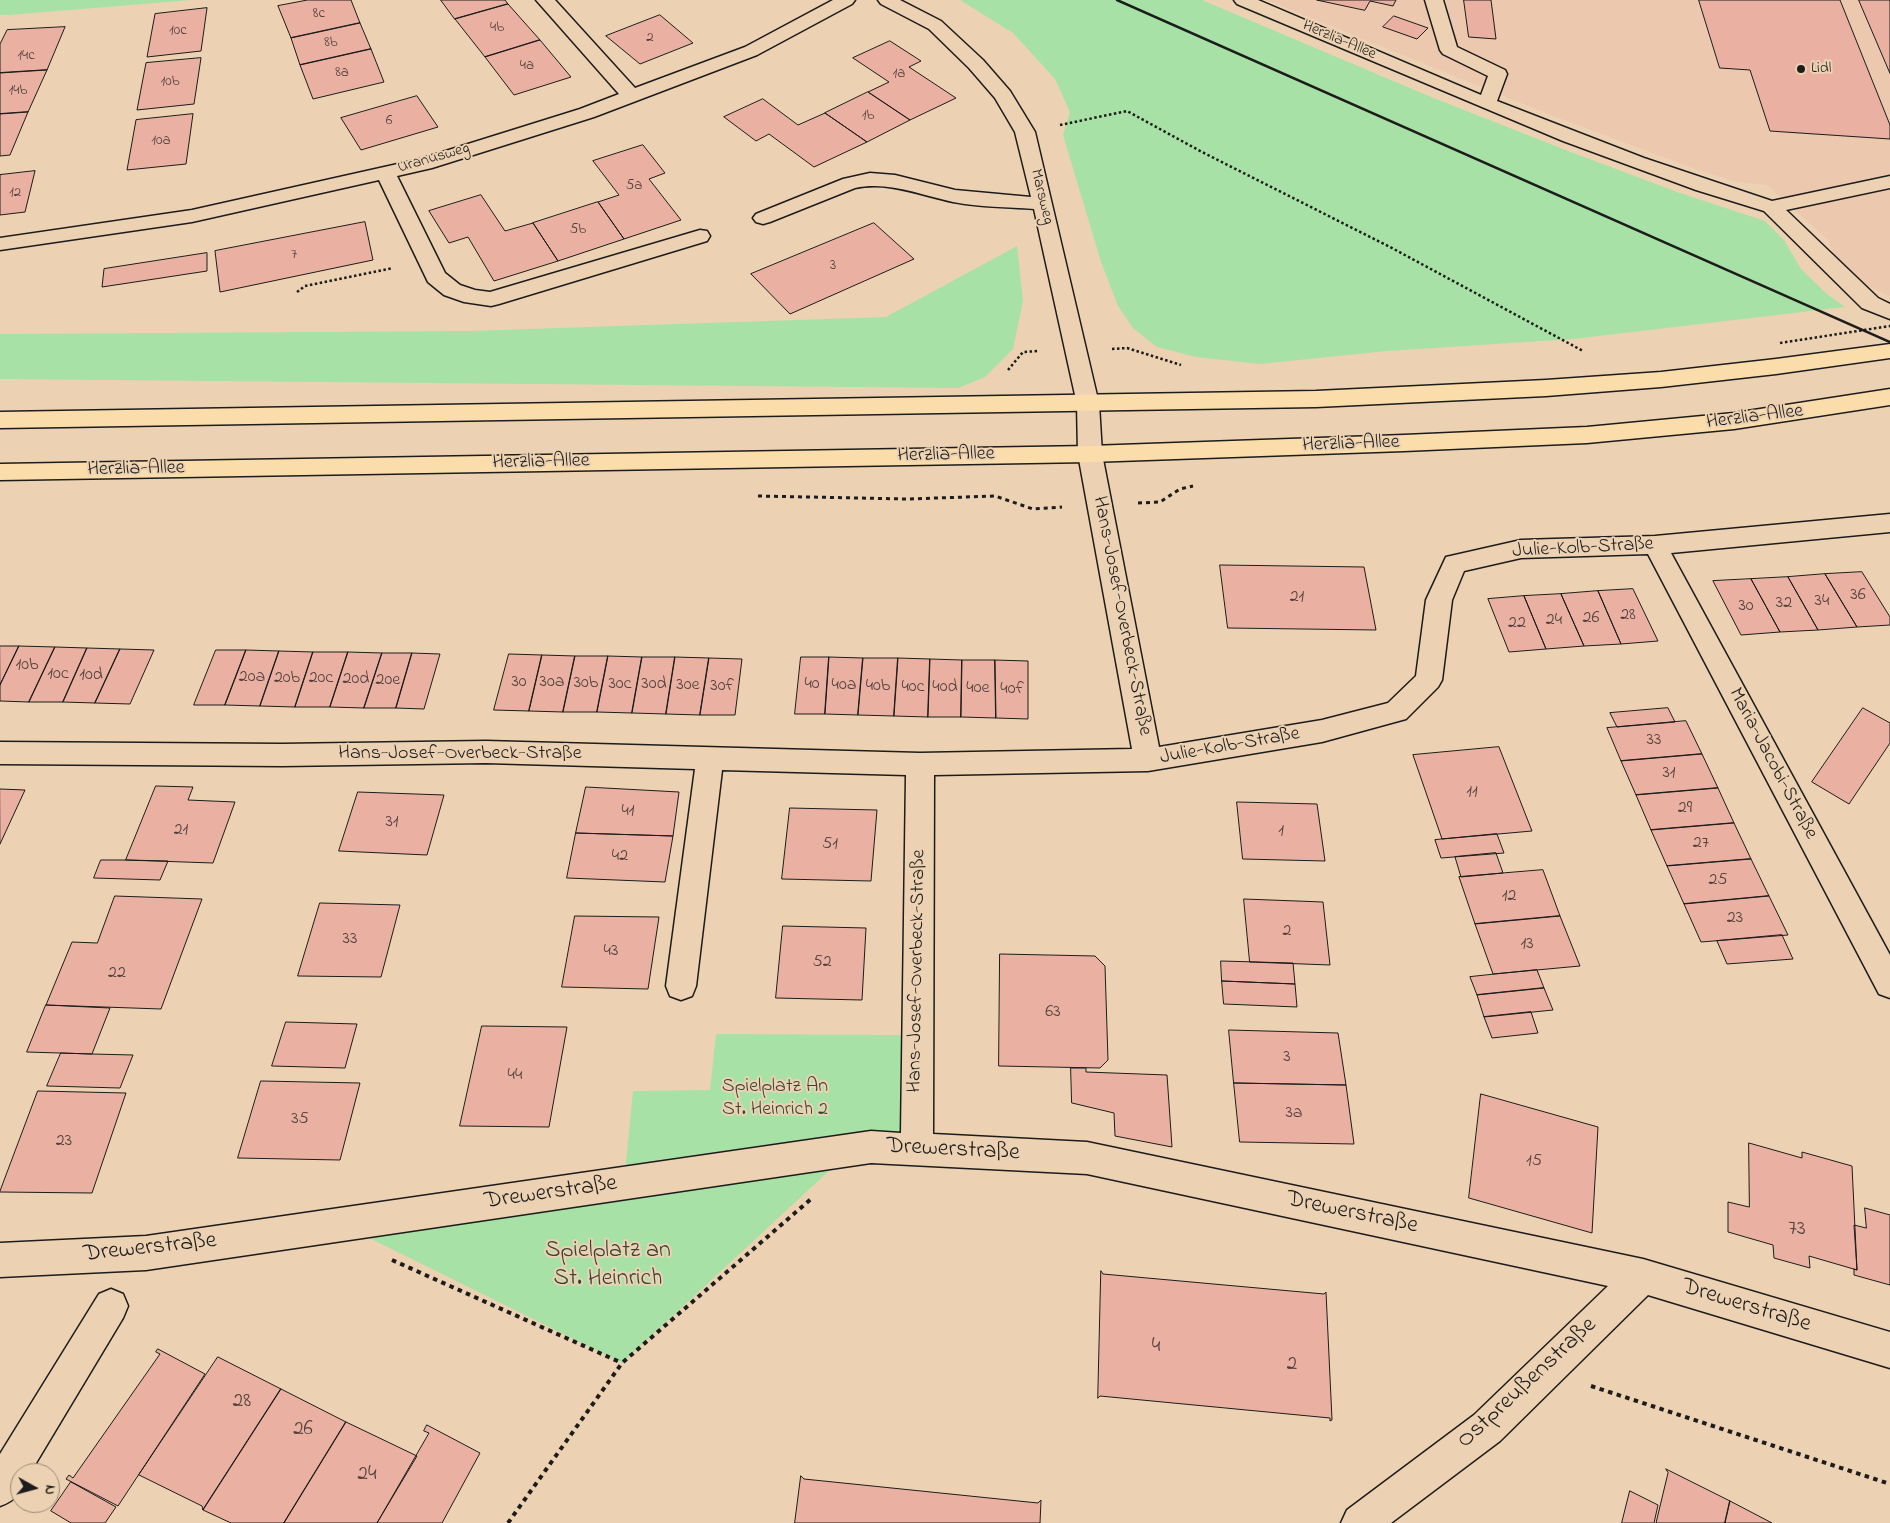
<!DOCTYPE html>
<html>
<head>
<meta charset="utf-8">
<style>
	body { margin:0 }
	#map { position:relative; width:1890px; height:1523px; overflow:hidden; background:#ecd2b3; font-family:"Indie Flower",sans-serif }
	canvas { display:block }
	.north { position:absolute; left:10px; top:1463px; width:50px; height:50px; box-sizing:border-box; background:#ecd2b3; border:1px solid #998977; border-radius:50%; rotate:97deg; font-size:14px; font-weight:700; line-height:20px; text-align:center; color:#1c1c1c }
	.north::after { content:''; display:block; margin:auto; width:18px; height:22px; background:#1c1c1c; clip-path:polygon(50% 0,100% 100%,50% 72%,0 100%) }
</style>
</head>
<body>
<div id="map">
<canvas width="1890" height="1523"></canvas>
<div class="north">N</div>
</div>
<script>
const context = document.querySelector('canvas').getContext('2d');
context.lineJoin = 'round';
function fillPath(path, color) { context.fillStyle = color; context.fill(path, 'evenodd'); }
function strokePath(path, color, width, dash) { context.strokeStyle = color; context.lineWidth = width; context.lineCap = dash ? 'butt' : 'round'; context.setLineDash(dash || []); context.stroke(path); }
function write(font, color, halo, rows, align = 'center') {
  context.font = font + ' "Indie Flower",sans-serif'; context.lineWidth = 4; context.setLineDash([]); context.textBaseline = 'middle'; context.strokeStyle = halo; context.fillStyle = color; for (const [text, x, y, turn = 0] of rows) {
    context.save(); context.translate(x, y); context.rotate((+turn || 0) * Math.PI / 180); context.textAlign = isNaN(turn) ? turn : align; if (halo) context.strokeText(text, 0, 0); context.fillText(text, 0, 0); context.restore();
  }
}
const built = new Path2D(`
	M1267,0H1890V297L1856,280L1833,253L1828,240L1767,185L1737,182L1695,169L1548,114Z`);
const green = new Path2D(`
	M0,0H191L9,15H0Z
	M960,0H1202L1431,97L1563,149L1677,192L1765,221L1784,240L1801,269L1828,295L1845,307L1573,339L1387,351L1260,364L1196,357L1157,347L1133,328L1118,306L1101,262L1063,135L1070,112L1055,79L1013,33Z
	M1017,246L1023,301L1013,349L985,377L958,388L0,379V334L469,331L886,317Z
	M716,1034L906,1035L901,1149L845,1156L622,1363L341,1224L624,1183L633,1091L710,1090Z`);
const building = new Path2D(`
	M308,0H351L360,23L291,38L278,6Z
	M441,0H505L508,4L455,19Z
	M1317,0H1396L1393,6L1370,1L1365,10Z
	M1464,0H1491L1496,39L1469,37Z
	M1699,0H1840L1890,125V139L1770,131L1750,70L1720,68Z
	M1859,0H1890V73Z
	M508,4L540,40L485,57L455,19Z
	M207,8L201,51L147,57L155,14Z
	M660,15L693,43L640,64L606,36Z
	M1394,16L1428,28L1417,39L1383,27Z
	M360,23L371,49L300,65L291,38Z
	M65,27L47,70L0,73V44L7,30Z
	M540,40L571,77L514,95L485,57Z
	M890,41L921,61L909,67L956,98L910,120L868,92L889,82L853,58Z
	M371,49L384,82L313,99L300,65Z
	M201,58L194,104L137,110L146,63Z
	M47,70L28,112L0,114V73Z
	M868,92L910,120L867,142L825,113Z
	M417,96L438,127L361,150L341,118Z
	M763,99L798,125L825,113L867,142L814,167L769,134L756,141L724,117Z
	M28,112L10,155L0,156V114Z
	M193,114L186,164L127,170L136,120Z
	M643,145L665,173L649,179L681,220L624,239L598,202L619,195L593,161Z
	M35,171L25,212L0,215V175Z
	M481,195L505,231L533,223L558,261L494,281L468,237L449,243L429,211Z
	M598,202L624,239L558,261L533,223Z
	M365,222L373,260L220,292L215,251Z
	M874,223L914,259L790,314L751,274Z
	M207,253V271L102,287L104,269Z
	M1220,565L1364,567L1376,630L1228,628Z
	M1862,572L1890,617V625L1857,627L1825,574Z
	M1825,574L1857,627L1818,630L1788,577Z
	M1788,577L1818,630L1780,632L1751,579Z
	M1751,579L1780,632L1741,635L1713,581Z
	M1633,589L1658,641L1621,644L1598,591Z
	M1598,591L1621,644L1584,646L1561,594Z
	M1561,594L1584,646L1546,649L1524,596Z
	M1524,596L1546,649L1509,652L1488,599Z
	M0,646H19L0,685Z
	M19,646L55,647L29,702L0,701V685Z
	M55,647L87,648L63,702H29Z
	M87,648L120,649L95,703L63,702Z
	M120,649L154,650L130,704L95,703Z
	M216,650H246L225,705H194Z
	M246,650L279,651L260,706L225,705Z
	M279,651L313,652L295,707L260,706Z
	M313,652H348L330,707H295Z
	M348,652L382,653L364,708L330,707Z
	M382,653H412L396,708H364Z
	M412,653L440,654L424,709L396,708Z
	M509,654L542,655L529,711L494,710Z
	M542,655L575,656L563,712L529,711Z
	M575,656H608L597,712H563Z
	M608,656L642,657L632,713L597,712Z
	M642,657H675L666,714L632,713Z
	M675,657L709,658L700,715L666,714Z
	M801,657H829L825,714H795Z
	M829,657L863,658L858,715L825,714Z
	M709,658L742,659L735,715H700Z
	M863,658H898L894,716L858,715Z
	M898,658L930,659L928,717L894,716Z
	M930,659L962,660L961,717H928Z
	M962,660H995L996,718L961,717Z
	M995,660L1028,661V719L996,718Z
	M1668,708L1675,722L1617,727L1610,713Z
	M1863,708L1890,723V743L1849,804L1812,782Z
	M1686,721L1702,754L1621,761L1607,728Z
	M1499,747L1532,831L1442,839L1413,755Z
	M1702,754L1718,788L1636,795L1621,761Z
	M156,786L193,787L188,800L235,802L213,863L126,860Z
	M586,787L679,792L673,836L576,833Z
	M1718,788L1734,823L1651,830L1636,795Z
	M0,789L25,790L0,844Z
	M358,792L444,795L427,855L339,851Z
	M1237,802L1317,804L1325,861L1243,859Z
	M790,808L877,810L871,881L782,879Z
	M1734,823L1751,859L1667,866L1651,830Z
	M576,833L673,836L665,882L567,878Z
	M1497,834L1504,853L1441,858L1435,840Z
	M1496,853L1503,873L1461,877L1455,857Z
	M1751,859L1769,896L1684,904L1667,866Z
	M101,860H126L168,861L160,880L94,878Z
	M1543,870L1560,916L1475,924L1459,877Z
	M115,896L202,899L161,1009L46,1005L72,942L97,943Z
	M1769,896L1788,935L1701,942L1684,904Z
	M1244,899L1323,902L1330,965L1250,962Z
	M320,903L400,905L381,977L298,976Z
	M575,916L659,917L648,989L562,987Z
	M1560,916L1580,966L1493,974L1475,924Z
	M783,926L866,928L862,1000L776,998Z
	M1782,935L1793,959L1727,964L1717,941Z
	M1000,954L1095,956L1105,966L1108,1060L1100,1068L999,1066Z
	M1221,961L1293,963L1295,984L1222,981Z
	M1537,970L1544,988L1477,995L1470,977Z
	M1222,981L1295,984L1297,1007L1224,1004Z
	M1544,988L1553,1010L1484,1017L1477,995Z
	M46,1005L110,1008L92,1054L27,1052Z
	M1531,1012L1538,1033L1492,1038L1484,1017Z
	M286,1022L357,1024L345,1068L272,1066Z
	M482,1026L567,1027L549,1127L460,1126Z
	M1229,1030L1338,1033L1346,1085L1234,1083Z
	M61,1053L92,1054L133,1055L120,1088L47,1086Z
	M1071,1068H1086V1072L1167,1075L1172,1147L1115,1136L1114,1113L1072,1103Z
	M261,1081L360,1083L340,1160L238,1158Z
	M1234,1083L1346,1085L1354,1144L1240,1142Z
	M38,1091L126,1093L92,1193L0,1192Z
	M1481,1094L1598,1127L1592,1233L1469,1198Z
	M1749,1143L1802,1158V1152L1852,1166L1857,1270L1809,1256L1810,1268L1774,1258L1773,1245L1728,1232V1202L1749,1207Z
	M1865,1208L1890,1215V1285L1854,1275V1269L1857,1270L1854,1225L1866,1228Z
	M1101,1271L1103,1274L1324,1294L1326,1292L1332,1420L1330,1421V1418L1100,1396L1098,1398Z
	M158,1349L205,1374L118,1506L66,1479L69,1475L73,1478L160,1354L156,1352Z
	M218,1357L281,1389L203,1510L202,1506L139,1475Z
	M281,1389L346,1422L284,1523H231L203,1510Z
	M346,1422L417,1456L377,1523H284Z
	M427,1425L480,1453L442,1523H377L429,1433L424,1431Z
	M1666,1469L1730,1501L1725,1523H1656L1668,1473Z
	M801,1476L804,1479L1038,1503L1041,1500L1040,1523H795Z
	M71,1482L116,1507L105,1523H71L51,1511Z
	M1630,1491L1658,1505L1654,1523H1622Z
	M1730,1501L1772,1523H1725Z`);
const pathFar2 = new Path2D(`
	M1060,125L1127,111L1202,152L1390,247L1583,351
	M297,292L305,286L393,268
	M1112,349L1127,348L1181,365
	M1008,370L1023,352L1038,351`);
const pathFar1 = new Path2D(`
	M758,496L908,499L995,496L1033,509L1062,507
	M1138,503L1160,502L1180,489L1193,486`);
const path = new Path2D(`
	M392,1260L622,1363
	M1591,1386L1890,1484
	M508,1523L622,1363L811,1199`);
const minor = new Path2D(`
	M536,0H555L635,88L745,47L833,0H855L852,4L757,55L594,117L432,168L397,176L445,273L460,285L475,290L490,292L700,230L707,231L710,236L707,241L499,304L491,306L464,302L444,295L428,282L379,180L192,222L0,250V238L192,210L420,159L580,109L619,94Z
	M878,0H900L941,21L983,60L1010,91L1035,132L1099,404L1102,454L1159,747L1322,720L1388,703L1416,676L1426,600L1446,557L1521,540L1655,536L1890,514V532L1671,553L1890,955V998L1879,994L1648,554L1521,558L1464,571L1452,600L1442,680L1438,687L1406,719L1322,742L1148,771L934,775L933,1134L1087,1142L1643,1259L1890,1332V1368L1648,1295L1500,1441L1391,1523H1341L1347,1510L1474,1415L1608,1286L1087,1174L871,1163L146,1270L0,1277V1243L146,1236L871,1131L901,1133L906,775L722,770L696,986L692,996L681,1000L670,996L666,986L695,769L486,763L282,766L0,764V742L282,744L486,741L920,753L1132,749L1078,454L1077,404L1034,209C1007,207 979,207 953,202C920,195 889,181 855,188L770,222L763,224L756,222L753,218L756,214L843,179L870,173L895,175L955,190L1031,197L1015,132L995,98L969,68L929,29L881,4Z
	M1234,0H1258L1481,95L1488,76L1443,54L1440,50L1425,0H1443L1457,47L1505,70L1507,74L1497,101L1644,158L1772,201L1890,176V188L1786,210L1878,298L1890,304V319L1862,308L1764,211L1696,190L1563,141L1237,4Z
	M111,1289L123,1294L128,1306L123,1318L30,1473H20C20,1493 19,1499 0,1506V1454L99,1294Z`);
const major = new Path2D(`
	M1890,344V358L1776,374L1661,387L1546,396L1316,407L0,428V412L1316,391L1546,380L1661,372L1776,359Z
	M1890,389V405L1734,429L1587,443L1404,451L1090,462L0,480V464L1090,446L1404,435L1587,427L1734,413Z`);
const rail = new Path2D(`
	M1117,0L1890,342`);
const pathBridge = new Path2D(`
	M1780,343L1890,326`);
const markers = [
	[1801,69,5,"#1c1c1c"]
];
const farNumbernames = [
	["8c",319,15],
	["4b",497,29],
	["10c",178,32],
	["2",650,39],
	["8b",331,44],
	["14c",26,57],
	["4a",527,67],
	["8a",342,74],
	["1a",899,75],
	["10b",170,83],
	["14b",18,92],
	["1b",868,117],
	["6",389,122],
	["10a",161,142],
	["5a",634,187],
	["12",15,194],
	["5b",578,231],
	["7",294,256],
	["3",833,267]
];
const farStreetnames = [
	["Herzlia-Allee",1339,41,23],
	["Uranusweg",434,159,-16],
	["Marsweg",1041,197,76]
];
const farPoinames = [
	["Lidl",1811,69]
];
const numberNames = [
	["36",1858,596],
	["21",1297,598],
	["34",1822,602],
	["32",1784,604],
	["30",1746,607],
	["28",1628,616],
	["26",1591,619],
	["24",1554,621],
	["22",1517,624],
	["10b",27,666],
	["10c",58,675],
	["10d",91,676],
	["20a",252,678],
	["20b",287,679],
	["20c",321,679],
	["20d",356,680],
	["20e",388,681],
	["30",519,683],
	["30a",552,683],
	["30b",586,684],
	["30c",620,685],
	["30d",654,685],
	["40",812,685],
	["30e",688,686],
	["40a",844,686],
	["30f",722,687],
	["40b",878,687],
	["40c",913,688],
	["40d",945,688],
	["40e",978,689],
	["40f",1012,690],
	["33",1654,741],
	["31",1669,774],
	["11",1472,793],
	["29",1685,809],
	["41",628,812],
	["31",392,823],
	["21",181,831],
	["1",1281,832],
	["27",1701,844],
	["51",830,845],
	["42",620,857],
	["25",1718,881],
	["12",1509,897],
	["23",1735,919],
	["2",1287,932],
	["33",350,940],
	["13",1527,945],
	["43",611,952],
	["52",822,963],
	["22",117,974],
	["63",1053,1013],
	["3",1287,1058],
	["44",515,1076],
	["3a",1294,1114],
	["35",300,1120],
	["23",64,1142],
	["15",1534,1162]
];
const streetNames = [
	["Herzlia-Allee",1755,418,-7],
	["Herzlia-Allee",1351,445,-2],
	["Herzlia-Allee",946,456,-1],
	["Herzlia-Allee",541,463,-1],
	["Herzlia-Allee",136,470,-1],
	["Julie-Kolb-Straße",1583,549,-3],
	["Hans-Josef-Overbeck-Straße",1121,616,79],
	["Julie-Kolb-Straße",1230,747,-10],
	["Hans-Josef-Overbeck-Straße",460,755],
	["Maria-Jacobi-Straße",1772,764,62],
	["Hans-Josef-Overbeck-Straße",918,971,-89]
];
const parkNames = [
	["Spielplatz An",775,1088],
	["St. Heinrich 2",775,1111]
];
const nearNumbernames = [
	["73",1797,1231],
	["4",1156,1348],
	["2",1292,1366],
	["28",242,1403],
	["26",303,1431],
	["24",367,1476]
];
const nearStreetnames = [
	["Drewerstraße",953,1151,3],
	["Drewerstraße",551,1194,-8],
	["Drewerstraße",1352,1214,12],
	["Drewerstraße",150,1249,-6],
	["Drewerstraße",1746,1307,17],
	["Ostpreußenstraße",1528,1384,-43]
];
const nearParknames = [
	["Spielplatz an",608,1252],
	["St. Heinrich",608,1280]
];
fillPath(built, '#ebc8ae');
fillPath(green, '#a8e1a5');
fillPath(building, '#eab1a2');
strokePath(building, '#1c1c1c', 1);
strokePath(minor, '#1c1c1c', 3);
strokePath(major, '#1c1c1c', 3);
strokePath(pathFar2, '#1c1c1c', 2.5, [2.5, 2.5]);
strokePath(pathFar1, '#1c1c1c', 3, [4, 4]);
strokePath(path, '#1c1c1c', 4, [4.5, 4.5]);
fillPath(minor, '#ecd2b3');
fillPath(major, '#fbddab');
strokePath(rail, '#1c1c1c', 2.5);
strokePath(pathBridge, '#1c1c1c', 2.5, [2.5, 2.5]);
for (const [x, y, r, color] of markers) { const dot = new Path2D(); dot.arc(x, y, r, 0, 2 * Math.PI); context.fillStyle = color; context.fill(dot); strokePath(dot, '#ecd2b3', 2); }
write('15px', '#50413e', null, farNumbernames);
write('16px', '#1c1c1c', '#ecd2b3', farStreetnames);
write('16px', '#1c1c1c', '#ecd2b3', farPoinames, 'left');
write('18px', '#50413e', null, numberNames);
write('20px', '#1c1c1c', '#ecd2b3', streetNames);
write('20px', '#384337', '#ecd2b3', parkNames);
write('21px', '#50413e', null, nearNumbernames);
write('24px', '#1c1c1c', '#ecd2b3', nearStreetnames);
write('24px', '#384337', '#ecd2b3', nearParknames);
</script>
</body>
</html>
